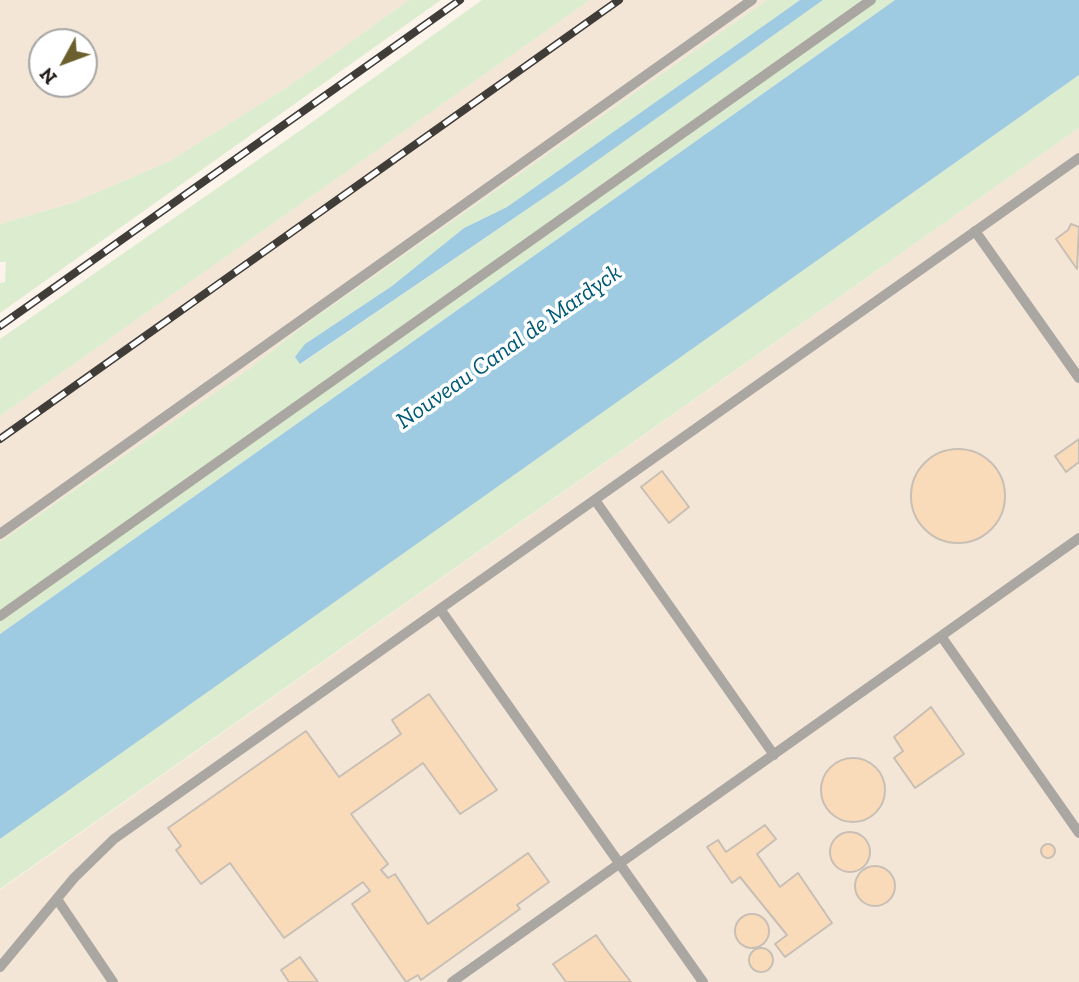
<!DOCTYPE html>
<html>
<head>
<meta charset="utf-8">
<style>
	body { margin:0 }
	#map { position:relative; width:1079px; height:982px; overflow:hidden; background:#fcf3ea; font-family:"Zilla Slab",serif }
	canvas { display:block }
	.north { position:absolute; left:28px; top:28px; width:70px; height:70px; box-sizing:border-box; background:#fff; border:2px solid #a6a5a4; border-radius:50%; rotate:229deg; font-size:19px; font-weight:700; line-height:28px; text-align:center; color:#211e1b }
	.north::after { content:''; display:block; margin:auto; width:24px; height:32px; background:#6b602d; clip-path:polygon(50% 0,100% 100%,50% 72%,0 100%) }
</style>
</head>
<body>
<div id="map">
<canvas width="1079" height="982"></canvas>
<div class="north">N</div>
</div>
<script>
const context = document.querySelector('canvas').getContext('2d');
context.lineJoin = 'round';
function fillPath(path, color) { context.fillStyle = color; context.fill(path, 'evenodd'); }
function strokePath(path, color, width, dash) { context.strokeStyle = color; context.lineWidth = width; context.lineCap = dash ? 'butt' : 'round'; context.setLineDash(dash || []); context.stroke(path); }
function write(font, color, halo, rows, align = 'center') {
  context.font = font + ' "Zilla Slab",serif'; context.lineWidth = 7; context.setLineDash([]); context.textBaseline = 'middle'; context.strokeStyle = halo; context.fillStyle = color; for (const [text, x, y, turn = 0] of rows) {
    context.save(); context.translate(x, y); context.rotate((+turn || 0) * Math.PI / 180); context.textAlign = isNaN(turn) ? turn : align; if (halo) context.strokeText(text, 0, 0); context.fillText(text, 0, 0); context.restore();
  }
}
const built = new Path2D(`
	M0,0H409L292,84L170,161L72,203L0,224ZM42,42H84V84H42Z
	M590,0H767L306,324L249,369L0,542V416Z
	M1079,128V982H0V890Z`);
const green = new Path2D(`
	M409,0H441L0,313V283L5,282L6,262H0V224L72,203L170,161L292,84Z
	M482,0H590L0,416V339L301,130Z
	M767,0H800L507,207L464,228L392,286L305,344L301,364L567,182L823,0H895L0,634V542L249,369L306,324Z
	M1079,75V128L0,889V839Z`);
const water = new Path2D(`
	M800,0H823L567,182L300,364L295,357L305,344L392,286L464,228L507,207Z
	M895,0H1079V75L0,839V634Z`);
const building = new Path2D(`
	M1071,224L1079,227L1077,269L1056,239L1068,230Z
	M1079,439V462L1066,472L1055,456Z
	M911 496a47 47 0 1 1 94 0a47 47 0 1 1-94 0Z
	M662,471L689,507L669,523L641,487Z
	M429,694L497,790L460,814L423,763L351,814L388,864L381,870L388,878L395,874L428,924L528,853L549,882L517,905L520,909L421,980L418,975L406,982L352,904L370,891L363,882L284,938L230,863L201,884L176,850L181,846L168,828L306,731L339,777L401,734L392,720Z
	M931,707L964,754L915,788L894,758L903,751L894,737Z
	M821 790a32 32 0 1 1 64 0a32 32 0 1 1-64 0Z
	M765,825L776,839L757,854L780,887L798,873L832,923L785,957L775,944L787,935L740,877L732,883L707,847L718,840L726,852Z
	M830 852a20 20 0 1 1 40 0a20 20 0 1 1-40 0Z
	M1041 851a7 7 0 1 1 14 0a7 7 0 1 1-14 0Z
	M855 886a20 20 0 1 1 40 0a20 20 0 1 1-40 0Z
	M735 931a17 17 0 1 1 34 0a17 17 0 1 1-34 0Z
	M596,935L608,952L631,982H566L553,964Z
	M749 960a12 12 0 1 1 24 0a12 12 0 1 1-24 0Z
	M300,957L318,982H289L281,970Z`);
const lane = new Path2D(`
	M975,231L1079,378
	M595,500L774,755
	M0,534L752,0
	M1079,538L941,636L1079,833
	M440,609L703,982
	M0,616L871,0
	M57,899L113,982
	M0,967L74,878L114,839L1079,158
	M452,982L941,636`);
const rail = new Path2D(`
	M0,326L460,0
	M0,439L619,0`);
const waterNames = [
	["Nouveau Canal de Mardyck",509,347,-35]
];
fillPath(built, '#f3e6d6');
fillPath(green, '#dcecce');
fillPath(water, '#9ecbe1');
fillPath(building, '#fadbb9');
strokePath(building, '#c7bfb6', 2);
strokePath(lane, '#aaa7a3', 10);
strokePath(rail, '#403c38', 8);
strokePath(rail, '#fff', 5, [16]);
write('italic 24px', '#005977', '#fff', waterNames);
</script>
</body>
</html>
